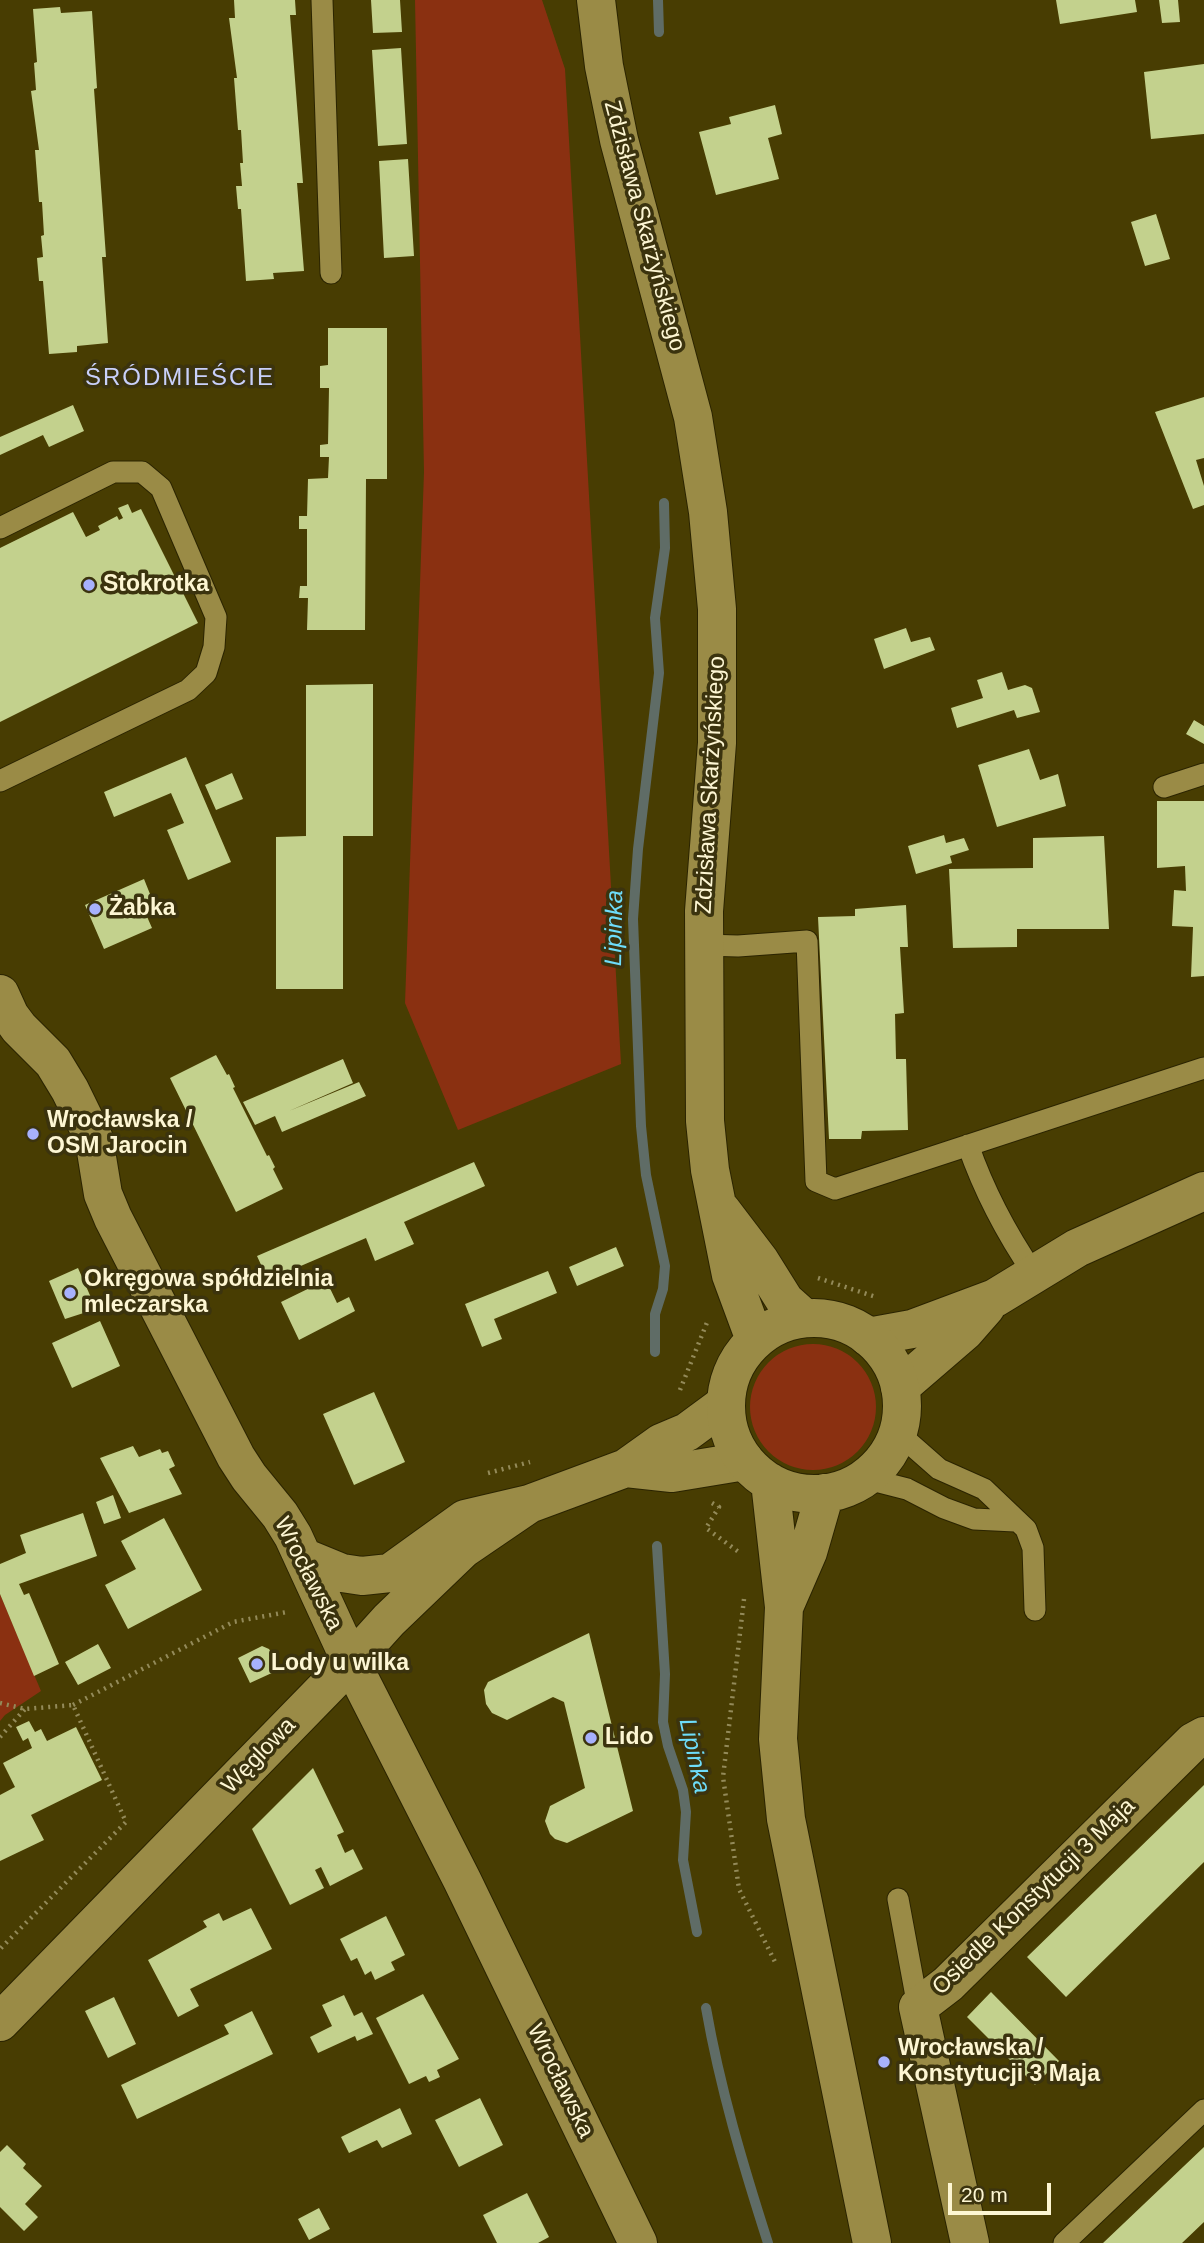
<!DOCTYPE html>
<html>
<head>
<meta charset="utf-8">
<style>
	body { margin:0 }
	#map { position:relative; width:1204px; height:2243px; overflow:hidden; background:#483d02; font-family:Arial,sans-serif }
	canvas { display:block }
	.scale { position:absolute; left:948px; top:2183px; width:103px; height:32px; box-sizing:border-box; border:4px solid #fdf6d3; border-top:0; padding-left:9px; font-size:21px; line-height:24px; white-space:nowrap; color:#fdf6d3; -webkit-text-stroke:5px #3b330e; paint-order:stroke }
</style>
</head>
<body>
<div id="map">
<canvas width="1204" height="2243"></canvas>
<div class="scale">20 m</div>
</div>
<script>
const context = document.querySelector('canvas').getContext('2d');
context.lineJoin = 'round';
function fillPath(path, color) { context.fillStyle = color; context.fill(path, 'evenodd'); }
function strokePath(path, color, width, dash) { context.strokeStyle = color; context.lineWidth = width; context.lineCap = dash ? 'butt' : 'round'; context.setLineDash(dash || []); context.stroke(path); }
function write(font, color, halo, rows, align = 'center') {
  context.font = font + ' Arial,sans-serif'; context.lineWidth = 7; context.setLineDash([]); context.textBaseline = 'middle'; context.strokeStyle = halo; context.fillStyle = color; for (const [text, x, y, turn = 0] of rows) {
    context.save(); context.translate(x, y); context.rotate((+turn || 0) * Math.PI / 180); context.textAlign = isNaN(turn) ? turn : align; if (halo) context.strokeText(text, 0, 0); context.fillText(text, 0, 0); context.restore();
  }
}
const green = new Path2D(`
	M415,0H542L565,69L621,1064L458,1130L405,1003L424,472Z
	M750 1407a63 63 0 1 1 126 0a63 63 0 1 1-126 0Z
	M0,1594L41,1691L5,1715L0,1721Z`);
const stream = new Path2D(`
	M658,0L659,32
	M655,1352V1314L663,1289L665,1266L646,1175L641,1126L633,919L638,849L659,673L655,618L665,548L664,503
	M657,1546L665,1674L663,1722L668,1746L683,1790L686,1812L683,1860L697,1932
	M706,2008C720,2088 743,2165 768,2243`);
const building = new Path2D(`
	M234,0H295L296,15H290L303,183H297L304,271L273,273L274,279L246,281L241,209H238L236,186H242L240,163H243L241,130H238L234,78H237L229,18H235Z
	M371,0H400L402,32L373,33Z
	M1056,0H1135L1137,12L1060,24Z
	M1159,0H1178L1180,22L1162,23Z
	M60,7L61,13L92,11L97,88L94,89L106,257H102L108,343L77,346V352L49,354L43,281H39L37,258L43,257L41,236L44,235L42,202H39L35,150H39L31,91L36,90L34,63L37,62L33,9Z
	M401,48L407,144L378,146L372,50Z
	M1204,64V134L1151,139L1144,72Z
	M775,105L782,134L768,138L779,179L716,195L699,132L731,124L729,117Z
	M408,159L414,256L384,258L379,161Z
	M1156,214L1170,259L1145,266L1131,222Z
	M328,328H387V479H366L365,630H307L308,598H299L300,586H307V529H299V516H307L308,479L328,478L329,457H320V445L328,444L329,388H320V366L328,365Z
	M1204,397V458L1196,460L1204,486V505L1193,509L1155,412Z
	M73,405L84,431L49,447L43,435L0,455V437Z
	M128,504L132,513L141,509L198,623L0,722V548L73,512L86,537L100,530L98,526L117,516L119,520L123,518L118,508Z
	M906,628L911,642L930,637L935,650L884,669L874,639Z
	M1002,672L1008,690L1025,685L1032,688L1040,712L1017,718L1014,710L957,728L951,708L983,698L977,680Z
	M373,684V836H343V989H276V837L306,836V685Z
	M1194,720L1204,726V744L1186,734Z
	M1029,749L1040,780L1058,774L1066,806L997,827L978,765Z
	M186,757L231,862L188,880L167,830L184,823L171,793L114,817L104,792Z
	M232,773L243,799L216,810L205,785Z
	M1157,801H1204V976L1191,977L1193,927L1172,926L1174,890L1186,891L1185,866L1157,868Z
	M944,835L946,843L964,838L969,850L950,856L952,863L916,874L908,846Z
	M1104,836L1109,929H1017V947L953,948L949,869L1033,868V838Z
	M144,879L152,899L141,903L152,928L104,949L85,905Z
	M906,905L908,947H900L904,1013L895,1014L896,1059H906L908,1130L862,1131L861,1139H829L818,917L855,916V909Z
	M216,1055L227,1075L229,1074L235,1087L233,1088L267,1156L269,1155L275,1167L273,1169L283,1189L236,1212L170,1078Z
	M343,1059L353,1083L289,1111L359,1082L366,1096L282,1132L275,1116L255,1125L243,1102Z
	M474,1162L485,1186L404,1222L414,1244L375,1261L366,1238L268,1280L257,1256Z
	M616,1247L624,1266L577,1286L569,1267Z
	M78,1268L96,1309L65,1319L49,1281Z
	M548,1271L557,1293L494,1319L502,1339L482,1347L465,1304Z
	M326,1280L337,1303L349,1297L355,1311L299,1340L281,1302Z
	M100,1321L120,1366L72,1388L52,1343Z
	M374,1392L405,1462L354,1485L323,1414Z
	M133,1446L139,1457L160,1449L162,1453L168,1451L175,1466L169,1469L182,1494L129,1513L100,1458Z
	M113,1495L121,1518L104,1524L96,1502Z
	M83,1513L97,1556L19,1584L24,1595L29,1593L59,1664L34,1676L0,1594V1564L26,1553L20,1535Z
	M164,1518L202,1590L128,1629L105,1585L136,1569L121,1541Z
	M589,1633L633,1811L567,1843L555,1839L550,1834L545,1821L550,1806L585,1788L564,1702L553,1697L507,1720L492,1713L486,1704L484,1690L488,1682Z
	M98,1644L111,1668L78,1685L65,1662Z
	M262,1646L269,1649L277,1663L274,1672L250,1683L238,1658Z
	M29,1721L35,1732L41,1729L47,1741L76,1727L102,1780L31,1815L44,1840L0,1861V1795L15,1787L3,1763L32,1748L28,1738L23,1741L16,1727Z
	M313,1768L344,1832L337,1835L345,1853L353,1849L363,1869L330,1886L321,1867L315,1870L324,1888L290,1905L252,1829Z
	M1204,1785V1862L1066,1997L1027,1957Z
	M251,1908L272,1949L190,1989L199,2006L178,2017L148,1960L207,1927L203,1921L219,1913L223,1921Z
	M386,1916L405,1955L391,1962L395,1970L375,1980L371,1971L365,1975L357,1958L351,1961L340,1939Z
	M991,1992L1059,2061L1035,2085L967,2017Z
	M423,1994L459,2059L437,2070L440,2077L429,2082L426,2076L409,2084L376,2018Z
	M344,1995L354,2016L362,2012L373,2034L357,2041L355,2036L318,2053L310,2037L332,2026L322,2005Z
	M114,1997L136,2044L108,2058L85,2011Z
	M252,2011L273,2054L137,2119L121,2085L229,2034L224,2025Z
	M480,2098L503,2145L459,2167L435,2120Z
	M400,2108L412,2134L382,2148L377,2140L349,2153L341,2137Z
	M7,2145L26,2164L23,2168L42,2186L25,2204L38,2217L24,2231L0,2207V2152Z
	M1204,2147V2222L1182,2243H1103Z
	M527,2193L549,2237L538,2243H497L483,2215Z
	M319,2208L330,2229L309,2240L298,2219Z`);
const path = new Path2D(`
	M818,1278L876,1297
	M680,1390L708,1320
	M488,1473L530,1462
	M712,1503L719,1507L706,1528L740,1553
	M744,1599L723,1777L739,1889L776,1964
	M0,1703L25,1709L73,1705L126,1822L0,1949
	M73,1705L233,1622L287,1612
	M0,1737L25,1709`);
const service = new Path2D(`
	M322,0L331,273
	M0,528L113,472H142L161,488L216,617L214,647L206,673L188,690L0,781
	M1164,787L1204,774
	M704,945L738,946L807,941L816,1181L835,1189L1204,1068
	M968,1145C984,1191 1006,1233 1034,1274
	M898,1433L939,1469L984,1489L1026,1529L1033,1548L1035,1610
	M864,1478L907,1489L944,1508L974,1519L1015,1521
	M898,1899L918,2007
	M1064,2243L1204,2110`);
const minor = new Path2D(`
	M0,994L10,1016L19,1028L53,1062L70,1090L94,1139L103,1194L113,1218L236,1457L249,1477L280,1515L293,1536L351,1662L462,1880L638,2243
	M868,1337L912,1329L995,1298L1077,1248L1204,1191
	M900,1387L965,1331L986,1307
	M626,1468L672,1473L745,1461
	M303,1557L342,1573L362,1576L390,1573L465,1519L529,1504L626,1468L661,1443L687,1432L725,1404
	M0,2022L351,1662L389,1620L463,1549L529,1504
	M970,2243L918,2007L948,1984L1193,1742L1204,1736`);
const tertiary = new Path2D(`
	M596,0L604,66L619,140L693,417L708,512L717,609V743L704,911L705,1121L710,1170L731,1275L755,1340
	M722,1211L760,1261L785,1301L804,1318
	M726 1406a88 88 0 1 1 176 0a88 88 0 1 1-176 0Z
	M770,1482L784,1607L778,1739L786,1819L872,2243
	M785,1605L808,1552L825,1493`);
const markers = [
	[89,585,7,"#a7b1fc"],
	[95,909,7,"#a7b1fc"],
	[33,1134,7,"#a7b1fc"],
	[70,1293,7,"#a7b1fc"],
	[257,1664,7,"#a7b1fc"],
	[591,1738,7,"#a7b1fc"],
	[884,2062,7,"#a7b1fc"]
];
const streetNames = [
	["Zdzisława Skarżyńskiego",644,226,75],
	["Zdzisława Skarżyńskiego",711,785,-87],
	["Wrocławska",308,1574,63],
	["Węglowa",259,1756,-46],
	["Osiedle Konstytucji 3 Maja",1034,1897,-44],
	["Wrocławska",560,2081,64]
];
const poiNames = [
	["Stokrotka",103,585],
	["Żabka",109,909],
	["Wrocławska /",47,1121],
	["OSM Jarocin",47,1147],
	["Okręgowa spółdzielnia",84,1280],
	["mleczarska",84,1306],
	["Lody u wilka",271,1664],
	["Lido",605,1738],
	["Wrocławska /",898,2049],
	["Konstytucji 3 Maja",898,2075]
];
const neighbourhoodNames = [
	["ŚRÓDMIEŚCIE",180,378]
];
const waterNames = [
	["Lipinka",615,928,-89],
	["Lipinka",694,1756,78]
];
fillPath(green, '#8a3011');
strokePath(stream, '#5f6c66', 10);
fillPath(building, '#c3d18d');
strokePath(service, '#2b2400', 23);
strokePath(minor, '#2b2400', 40);
strokePath(tertiary, '#2b2400', 40);
strokePath(path, '#938a59', 4.5, [2, 5]);
strokePath(service, '#9a8b46', 21);
strokePath(minor, '#9a8b46', 38);
strokePath(tertiary, '#9a8b46', 38);
for (const [x, y, r, color] of markers) { const dot = new Path2D(); dot.arc(x, y, r, 0, 2 * Math.PI); context.fillStyle = color; context.fill(dot); strokePath(dot, '#3b330e', 2.5); }
write('23px', '#fdf6d3', '#3b330e', streetNames);
write('bold 23px', '#fdf6d3', '#3b330e', poiNames, 'left');
context.letterSpacing = '2px';
write('24px', '#c9d0fb', '#3b330e', neighbourhoodNames);
context.letterSpacing = '0px';
write('italic 24px', '#6eddfa', '#3b330e', waterNames);
</script>
</body>
</html>
